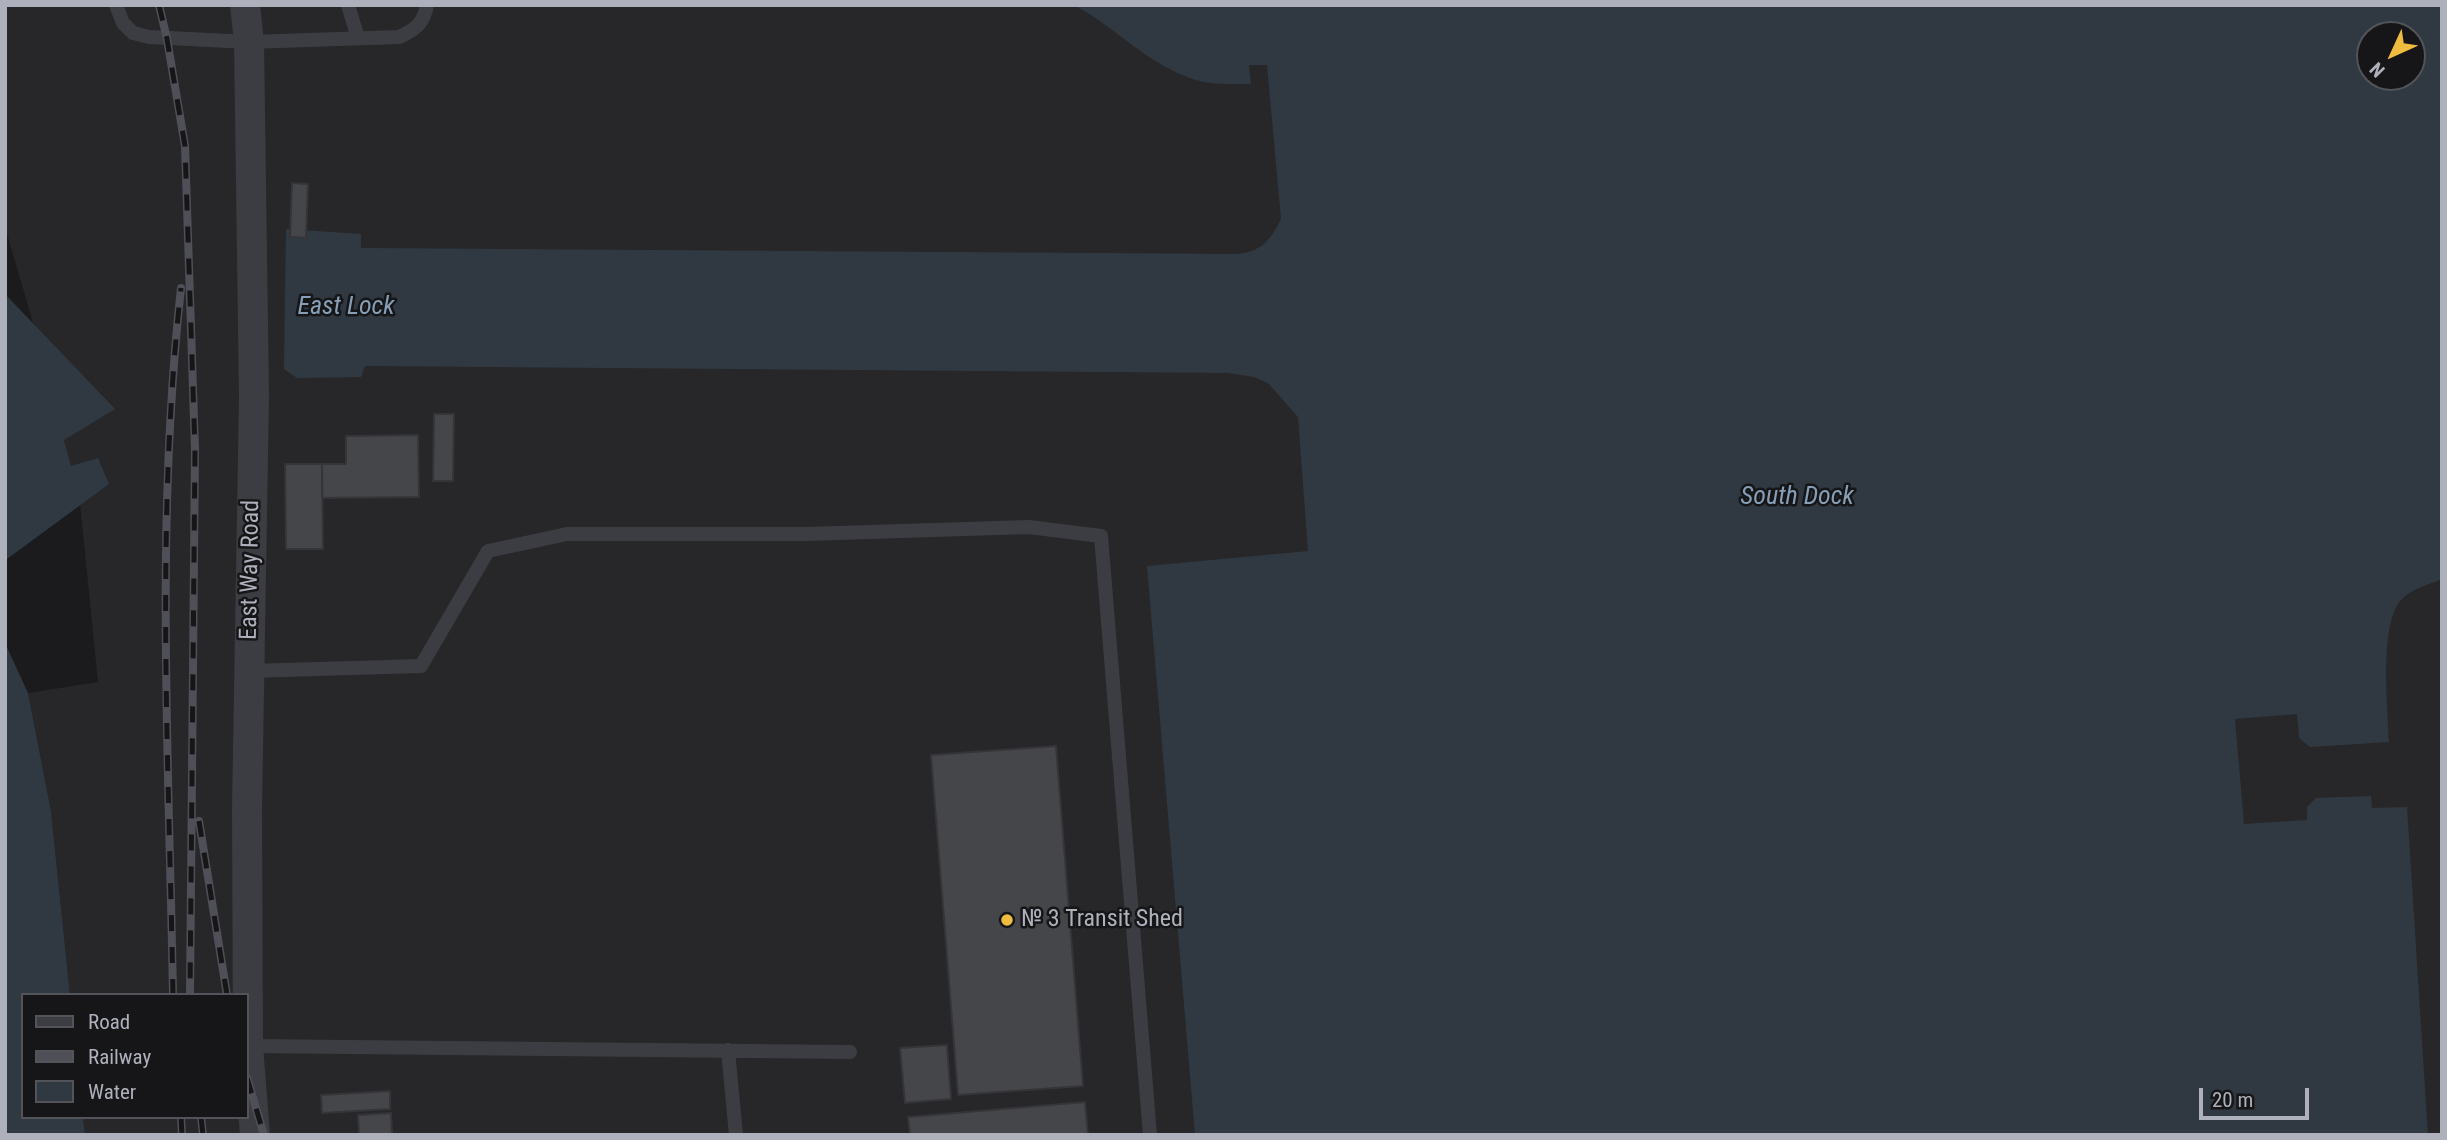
<!DOCTYPE html>
<html>
<head>
<meta charset="utf-8">
<style>
	body { margin:0 }
	#map { position:relative; width:2447px; height:1140px; overflow:hidden; background:#1b1b1d; font-family:"Roboto Condensed",sans-serif }
	canvas { display:block }
	.frame { position:absolute; inset:0; border:7px solid #aeb1bc; pointer-events:none }
	.legend { position:absolute; left:21px; top:993px; width:228px; height:126px; box-sizing:border-box; background:#161618; border:2px solid #53545a; margin:0; padding:9px 12px; list-style:none; font-size:21px; color:#aeb1bc }
	.legend li { display:flex; align-items:center; gap:14px; height:35px }
	.legend b { width:35px; border:2px solid #53545a }
	.north { position:absolute; left:2356px; top:21px; width:70px; height:70px; box-sizing:border-box; background:#161618; border:2px solid #53545a; border-radius:50%; rotate:225deg; font-size:19px; font-weight:700; line-height:28px; text-align:center; color:#aeb1bc }
	.north::after { content:''; display:block; margin:auto; width:24px; height:32px; background:#f0bc3f; clip-path:polygon(50% 0,100% 100%,50% 72%,0 100%) }
	.scale { position:absolute; left:2199px; top:1088px; width:110px; height:32px; box-sizing:border-box; border:4px solid #aeb1bc; border-top:0; padding-left:9px; font-size:21px; line-height:24px; white-space:nowrap; color:#aeb1bc; -webkit-text-stroke:5px #161618; paint-order:stroke }
</style>
</head>
<body>
<div id="map">
<canvas width="2447" height="1140"></canvas>
<div class="frame"></div>
<ul class="legend">
<li><b style="height:9px;background:#3c3d42"></b>Road</li>
<li><b style="height:9px;background:#4f5057"></b>Railway</li>
<li><b style="height:19px;background:#303941"></b>Water</li>
</ul>
<div class="north">N</div>
<div class="scale">20 m</div>
</div>
<script>
const context = document.querySelector('canvas').getContext('2d');
context.lineJoin = 'round';
function fillPath(path, color) { context.fillStyle = color; context.fill(path, 'evenodd'); }
function strokePath(path, color, width, dash) { context.strokeStyle = color; context.lineWidth = width; context.lineCap = dash ? 'butt' : 'round'; context.setLineDash(dash || []); context.stroke(path); }
function write(font, color, halo, rows, align = 'center') {
  context.font = font + ' "Roboto Condensed",sans-serif'; context.lineWidth = 5; context.setLineDash([]); context.textBaseline = 'middle'; context.strokeStyle = halo; context.fillStyle = color; for (const [text, x, y, turn = 0] of rows) {
    context.save(); context.translate(x, y); context.rotate((+turn || 0) * Math.PI / 180); context.textAlign = isNaN(turn) ? turn : align; if (halo) context.strokeText(text, 0, 0); context.fillText(text, 0, 0); context.restore();
  }
}
const built = new Path2D(`
	M5,5H2442V1135H85L83,1117H247V995H70L51,811L28,693L98,682L80,503L45,364L5,227ZM2370,35H2412V77H2370Z`);
const water = new Path2D(`
	M1074,5H2442V579C2430,584 2412,589 2403,598C2378,621 2388,708 2389,742L2310,747L2299,738L2297,714L2235,719L2244,824L2307,820V807L2316,798L2371,796L2372,808L2407,807L2428,1135H1195L1147,566L1308,551L1298,417L1268,383L1254,377L1228,373L365,366L361,377L297,378L284,369L286,229L361,234V248L1237,254C1261,252 1271,240 1281,219L1267,65H1249L1251,84C1233,84 1214,85 1196,80C1149,66 1117,28 1074,5ZM2370,35H2412V77H2370Z
	M5,294L115,409L64,440L71,466L98,458L109,484L7,559L5,575Z
	M5,643L28,693L51,811L70,995H23V1117H83L85,1135H5Z`);
const building = new Path2D(`
	M292,183L308,184L306,238L290,237Z
	M434,414H454L453,481H433Z
	M418,435L419,497L322,498V464H346V436Z
	M285,464H322L323,549H286Z
	M1056,746L1083,1086L958,1095L931,755Z
	M947,1045L951,1099L905,1103L900,1048Z
	M390,1091V1109L322,1113L321,1095Z
	M1085,1102L1088,1135H910L908,1117Z
	M391,1113L392,1135H359L358,1115Z`);
const lane = new Path2D(`
	M116,5L123,23L133,33L149,37L249,42L399,37C415,30 424,23 427,5
	M348,5L358,38
	M249,671L421,666L488,551L567,534H807L1029,527L1101,536L1150,1135
	M248,1046L850,1052
	M728,1050L736,1135`);
const street = new Path2D(`
	M245,5L249,42L254,396L247,809L248,1046L255,1135`);
const rail = new Path2D(`
	M159,5L167,39L185,146L195,450L190,995
	M199,821L227,995
	M173,995C169,760 155,523 181,288
	M247,1078L264,1135
	M181,1117L182,1135
	M201,1117L203,1135`);
const markers = [
	[1007,920,7,"#f0bc3f"]
];
const streetNames = [
	["East Way Road",251,570,-89]
];
const poiNames = [
	["№ 3 Transit Shed",1021,920]
];
const waterNames = [
	["East Lock",346,307],
	["South Dock",1797,497]
];
fillPath(built, '#27272a');
fillPath(water, '#303941');
fillPath(building, '#45464a');
strokePath(building, '#353539', 2);
strokePath(lane, '#3c3d42', 14);
strokePath(street, '#3c3d42', 30);
strokePath(rail, '#4f5057', 8);
strokePath(rail, '#161618', 5, [16]);
for (const [x, y, r, color] of markers) { const dot = new Path2D(); dot.arc(x, y, r, 0, 2 * Math.PI); context.fillStyle = color; context.fill(dot); strokePath(dot, '#161618', 2.5); }
write('24px', '#aeb1bc', '#161618', streetNames);
write('24px', '#aeb1bc', '#161618', poiNames, 'left');
write('italic 26px', '#869eb6', '#161618', waterNames);
</script>
</body>
</html>
